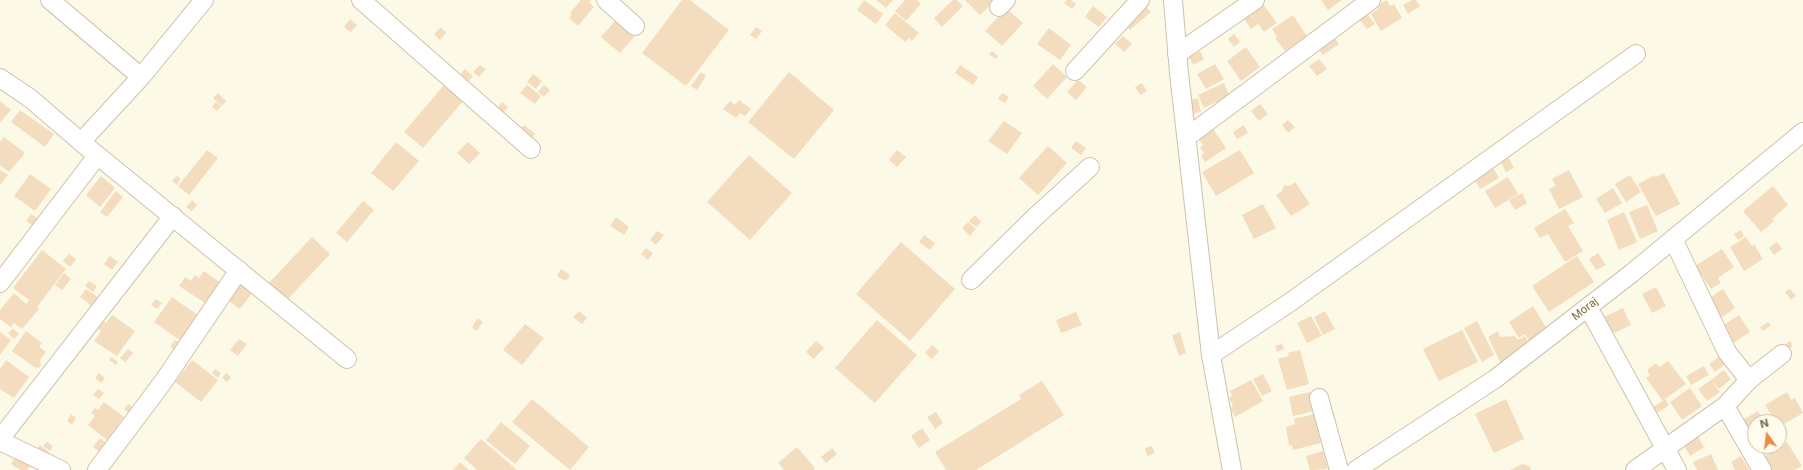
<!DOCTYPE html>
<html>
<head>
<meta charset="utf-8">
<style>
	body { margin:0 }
	#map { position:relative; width:1803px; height:470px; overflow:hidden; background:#fdf9e7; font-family:Inter,sans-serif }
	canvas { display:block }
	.north { position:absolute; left:1747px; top:414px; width:40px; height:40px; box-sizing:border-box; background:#fffced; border:1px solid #c9bfac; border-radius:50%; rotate:346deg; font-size:11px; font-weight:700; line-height:16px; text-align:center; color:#77634a }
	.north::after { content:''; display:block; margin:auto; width:14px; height:18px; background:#e88d4a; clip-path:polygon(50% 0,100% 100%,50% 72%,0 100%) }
</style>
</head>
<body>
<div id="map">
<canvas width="1803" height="470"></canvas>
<div class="north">N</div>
</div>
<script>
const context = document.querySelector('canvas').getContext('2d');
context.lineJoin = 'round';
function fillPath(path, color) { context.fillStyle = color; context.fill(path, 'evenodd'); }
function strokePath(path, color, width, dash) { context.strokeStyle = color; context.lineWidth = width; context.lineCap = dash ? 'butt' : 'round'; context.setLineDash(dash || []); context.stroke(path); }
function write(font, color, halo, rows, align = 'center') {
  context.font = font + ' Inter,sans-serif'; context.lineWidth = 3; context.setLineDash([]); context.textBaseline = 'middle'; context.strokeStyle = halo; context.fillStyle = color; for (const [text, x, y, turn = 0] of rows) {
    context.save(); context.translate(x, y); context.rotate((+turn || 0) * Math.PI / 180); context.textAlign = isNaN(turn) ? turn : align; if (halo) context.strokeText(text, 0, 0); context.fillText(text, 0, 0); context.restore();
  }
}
const building = new Path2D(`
	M581,0H591L589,2L594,7L578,26L569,18L572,15L570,13Z
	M682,0H690L729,30L686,86L642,53Z
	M864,0L883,14L876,24L857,10Z
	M876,0H893L886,8Z
	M905,0H917L921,4L906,21L895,11Z
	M953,0H957L963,6L942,27L934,18Z
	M965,0H996L980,15Z
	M1067,0H1071L1076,4L1072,9L1064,3Z
	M1321,0H1342L1328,10Z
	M1387,0L1390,6L1394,4L1402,18L1381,31L1371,14L1378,9L1376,6Z
	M1412,0H1416L1420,6L1408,14L1403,5Z
	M1143,3L1151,12L1130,30L1122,21Z
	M1262,3L1277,23L1264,32L1258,24L1251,29L1242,16L1248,12L1257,23L1249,12Z
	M1093,6L1107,17L1099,27L1085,17Z
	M1006,8L1023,23L1002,46L985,31Z
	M1363,8L1375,24L1367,29L1355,13Z
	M895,13L919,33L912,41L909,38L905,42L885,25Z
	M1293,15L1307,36L1285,51L1275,38L1277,37L1272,29Z
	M350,19L357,25L351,32L344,27Z
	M615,21L634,37L620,53L601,37Z
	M441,27L446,33L440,40L434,34Z
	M756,27L762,31L756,39L750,35Z
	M1049,28L1071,45L1060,60L1037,44Z
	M1331,33L1339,44L1323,55L1315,44Z
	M1234,34L1240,42L1234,47L1228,39Z
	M1123,36L1132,44L1124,52L1115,44Z
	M1246,47L1260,67L1241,81L1227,61Z
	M992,51L998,56L996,59L989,54Z
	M1200,51L1204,59L1193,65L1189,57Z
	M1319,59L1327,69L1317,76L1309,66Z
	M1053,64L1067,77L1047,99L1033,86Z
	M1215,64L1224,79L1206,89L1197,74Z
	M480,65L486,69L479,77L473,72Z
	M960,65L978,77L973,85L955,73Z
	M465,69L473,76L466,84L458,77Z
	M701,72L706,76L697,90L691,86Z
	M789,72L834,110L794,159L748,122Z
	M533,74L542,81L536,89L527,82Z
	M1078,80L1087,87L1076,100L1067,92Z
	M1142,83L1147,91L1140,95L1135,87Z
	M1224,83L1232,102L1219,108L1216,102L1204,108L1198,95Z
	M444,85L463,101L423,148L404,132Z
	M527,85L541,96L535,104L520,93Z
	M544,85L550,90L544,97L538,92Z
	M218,93L226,101L222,106L213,98Z
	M1002,93L1009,97L1005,103L998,99Z
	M1198,98L1201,112L1192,114L1189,100Z
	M739,100L751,109L745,116L740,113L736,118L723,109L730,101L735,105Z
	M0,101L11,110L0,123Z
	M216,102L221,106L217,111L212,107Z
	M502,102L508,107L501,115L495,110Z
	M1260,104L1268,114L1259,121L1251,111Z
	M20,110L54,134L45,147L11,122Z
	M1288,120L1295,127L1288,133L1282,125Z
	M1004,121L1022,133L1007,154L988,141Z
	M524,125L535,134L529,141L518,132Z
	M1244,125L1248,133L1237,139L1233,132Z
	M1213,129L1226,148L1205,162L1201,156L1204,153L1200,147L1203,145L1199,139Z
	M4,137L25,153L9,172L0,165V142Z
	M1076,141L1086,148L1081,155L1071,148Z
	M396,142L419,161L393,191L371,173Z
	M468,142L480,153L469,164L457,153Z
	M1048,146L1067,163L1038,195L1019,178Z
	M207,150L218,158L189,195L178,186Z
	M897,150L906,157L897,167L889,160Z
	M1240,150L1254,173L1216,196L1202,172Z
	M1506,153L1514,168L1506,172L1498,158Z
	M749,155L792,193L750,240L707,202Z
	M1491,164L1499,178L1480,189L1472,175Z
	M0,170L8,175L0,185Z
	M1569,170L1583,197L1559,209L1549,189L1556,186L1552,179Z
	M1664,173L1680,204L1656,216L1638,184L1655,175L1656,177Z
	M30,174L51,189L35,211L14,196Z
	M1630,175L1641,192L1626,202L1615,184Z
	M101,176L115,188L100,207L86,195Z
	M177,176L181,179L177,185L172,181Z
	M1508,177L1518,194L1495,208L1485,191Z
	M1295,182L1310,204L1291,216L1276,195L1282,191L1284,185L1290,186Z
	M1773,186L1788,205L1772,219L1774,221L1761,232L1743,211Z
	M1613,188L1622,203L1605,213L1596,199Z
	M116,191L123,197L107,217L100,212Z
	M1522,193L1527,203L1515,210L1509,200Z
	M192,200L197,205L192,211L186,207Z
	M363,201L374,210L347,242L336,233Z
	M1263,204L1276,228L1254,239L1242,215Z
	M1647,205L1658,231L1640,239L1629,212Z
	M1565,209L1574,223L1568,226L1583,251L1565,262L1548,234L1540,238L1534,228Z
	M1624,212L1637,242L1619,250L1607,220Z
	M31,214L41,221L37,228L26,221Z
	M975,215L981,222L976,227L969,221Z
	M616,217L629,227L624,235L610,226Z
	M968,222L976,229L970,236L962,228Z
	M1741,230L1744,236L1738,240L1734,234Z
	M657,231L664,235L656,245L650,240Z
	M924,235L935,243L930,250L919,242Z
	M312,237L330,254L287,300L269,283Z
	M1746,237L1752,246L1754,244L1763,259L1744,271L1730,247Z
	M901,242L955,289L910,341L856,294Z
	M1777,242L1782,249L1774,255L1769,248Z
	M646,248L653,253L648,260L641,254Z
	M1722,249L1734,267L1718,278L1721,283L1711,289L1695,266Z
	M42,250L66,269L37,307L39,309L22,329L14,323L11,327L0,319V310L14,293L26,304L29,300L13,288Z
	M1598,253L1606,265L1596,270L1589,259Z
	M69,254L76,259L70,267L63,261Z
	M110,256L118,262L112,270L104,264Z
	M1577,256L1594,282L1549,312L1532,286Z
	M561,269L570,275L566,281L557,276Z
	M204,271L222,284L208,305L179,286L185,277L191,281L195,275L199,278Z
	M64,273L71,279L62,290L55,285Z
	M89,281L97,286L93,292L85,286Z
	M238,281L253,292L240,309L226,299Z
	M1656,287L1666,306L1652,313L1642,294Z
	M86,289L99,298L93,307L80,297Z
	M1723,289L1735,308L1718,320L1705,301Z
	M1790,289L1796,296L1791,300L1785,292Z
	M172,297L199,316L181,341L154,322Z
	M156,299L162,303L157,309L151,305Z
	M1533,306L1547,329L1529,340L1525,334L1519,338L1509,322Z
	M1623,308L1631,325L1608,336L1600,319Z
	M579,311L587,318L582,324L573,317Z
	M1325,311L1335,329L1323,335L1314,317Z
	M1076,312L1082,325L1061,333L1056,320Z
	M112,315L135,331L117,356L94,341L101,331L98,329L104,322L106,323Z
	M1739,315L1750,332L1730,345L1719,328Z
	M1311,316L1322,336L1307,343L1297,323Z
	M478,318L483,322L476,331L472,327Z
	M877,320L917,355L875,403L835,368Z
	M1477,321L1494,355L1482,362L1464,328Z
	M1768,322L1771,325L1763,331L1760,327Z
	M525,324L544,338L522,365L503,350Z
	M13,328L19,334L14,339L8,333Z
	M1462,330L1478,362L1439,381L1423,349Z
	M26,331L42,343L39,347L46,352L40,360L41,365L39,368L34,367L12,351Z
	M1498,331L1500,337L1515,336L1518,340L1525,336L1529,344L1523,350L1500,362L1488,337Z
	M0,332L11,340L0,355Z
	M1180,332L1186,353L1179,356L1172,335Z
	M239,339L247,344L238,356L230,350Z
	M175,340L182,344L177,351L170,347Z
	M816,341L824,348L814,359L806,352Z
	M1790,341L1793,346L1785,352L1782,347Z
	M1282,344L1284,349L1277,352L1275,346Z
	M932,345L939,351L932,359L925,353Z
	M128,349L133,353L125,362L120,358Z
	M1300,350L1309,384L1287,390L1278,359L1289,356L1288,353Z
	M1720,356L1726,364L1715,372L1709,364Z
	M111,357L118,362L116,365L109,360Z
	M6,360L29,377L14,398L0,389V369Z
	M192,360L218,380L201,402L175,382Z
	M1668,361L1686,384L1665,399L1669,405L1657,413L1653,407L1663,401L1646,378L1650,375L1647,370L1656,363L1659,367Z
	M1704,366L1709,375L1691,385L1686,376Z
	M215,369L221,373L218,378L212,373Z
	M1724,370L1731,379L1719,389L1711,380Z
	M99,373L105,378L101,383L95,378Z
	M226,373L231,377L227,382L222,378Z
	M1263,374L1272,391L1262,396L1253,379Z
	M1251,380L1263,401L1235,417L1230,408L1233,406L1229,398L1232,396L1230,391Z
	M1711,380L1720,392L1707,401L1698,389Z
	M1042,381L1064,415L976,470H946L935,452L1021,399L1019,395Z
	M1690,388L1702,406L1682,420L1670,402Z
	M98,389L104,393L99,399L93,395Z
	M1310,392L1315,411L1293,416L1289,397Z
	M1787,392L1791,400L1795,398L1803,413L1779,427V422H1776L1765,405Z
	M532,399L589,447L570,470L512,422Z
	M1506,399L1524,439L1494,453L1475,414Z
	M104,402L124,417L107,440L88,425L95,416L91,413L95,408L98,410Z
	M128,404L134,408L130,414L124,409Z
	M1758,411L1764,422H1755V446L1741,421Z
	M936,412L943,423L935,429L927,417Z
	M71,414L76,418L72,425L67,421Z
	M1314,414L1321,443L1293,450L1292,445L1289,446L1286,427L1295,424L1294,419Z
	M501,422L530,446L515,464L486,440Z
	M922,428L930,440L919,448L911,436Z
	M1697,435L1704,447L1690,456L1683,444Z
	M100,438L107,444L100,452L93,447Z
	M481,439L517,470H477L464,458Z
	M47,442L53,446L50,451L43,446Z
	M1787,442L1802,466L1794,470H1767L1760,459Z
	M40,445L51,454L45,461L34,453Z
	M1152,446L1155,453L1147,456L1145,448Z
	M797,447L815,468L813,470H784L778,463Z
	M832,448L837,454L826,463L821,457Z
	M1323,451L1328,469L1310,470L1306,456Z
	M1711,454L1718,470H1697L1693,462Z
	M16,455L31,464L27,470H20L11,464Z
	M1741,456L1749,470H1735L1731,462Z
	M460,462L469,470H453Z
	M1522,464L1529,466L1531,470H1510Z`);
const minor = new Path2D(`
	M50,0L141,77
	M361,0L531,149
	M606,0L635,26
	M1173,0L1179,73L1211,355L1232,470
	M999,7L1006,0
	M1177,54L1255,0
	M1075,71L1140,0
	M0,78L31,99L81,142L141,77L204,0
	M1187,137L1371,0
	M81,142L347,359
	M1673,239L1727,352L1749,380
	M971,280L1034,218L1090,167
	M0,283L97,156
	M1588,307L1677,470
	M1211,355L1289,303L1636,54
	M1319,398L1339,470
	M1725,406L1762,470
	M0,439L173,216
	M0,441L61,470
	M97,470L163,382L239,270
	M1356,470L1495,379L1632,273L1803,132
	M1635,470L1725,406L1749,380L1782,354`);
const streetNames = [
	["Moraj",1585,309,-38]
];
fillPath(building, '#f3ddbe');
strokePath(minor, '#cfc2ac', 20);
strokePath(minor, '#fff', 18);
write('11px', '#77634a', '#fffced', streetNames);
</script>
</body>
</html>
